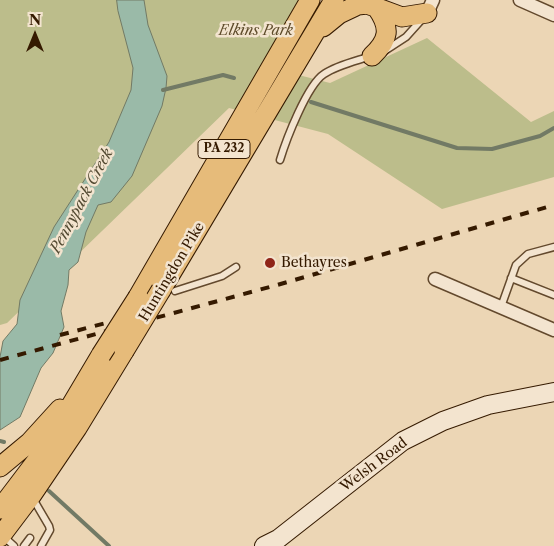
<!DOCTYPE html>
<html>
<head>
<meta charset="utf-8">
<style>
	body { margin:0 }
	#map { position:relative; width:554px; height:546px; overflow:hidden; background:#ecd6b5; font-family:"Libre Caslon Text",serif }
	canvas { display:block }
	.north { position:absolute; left:10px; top:10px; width:50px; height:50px; -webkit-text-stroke:4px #f3e4cf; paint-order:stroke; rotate:0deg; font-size:14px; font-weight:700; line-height:20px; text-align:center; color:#351a00 }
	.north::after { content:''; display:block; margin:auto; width:18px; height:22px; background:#351a00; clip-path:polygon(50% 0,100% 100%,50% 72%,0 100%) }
</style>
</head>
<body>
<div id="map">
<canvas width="554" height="546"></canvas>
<div class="north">N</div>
</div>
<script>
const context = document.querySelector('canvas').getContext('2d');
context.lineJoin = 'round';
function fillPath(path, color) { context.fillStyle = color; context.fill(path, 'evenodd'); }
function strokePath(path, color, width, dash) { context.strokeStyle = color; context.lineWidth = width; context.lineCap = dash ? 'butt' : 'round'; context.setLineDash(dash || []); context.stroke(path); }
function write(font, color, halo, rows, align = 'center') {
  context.font = font + ' "Libre Caslon Text",serif'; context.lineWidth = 5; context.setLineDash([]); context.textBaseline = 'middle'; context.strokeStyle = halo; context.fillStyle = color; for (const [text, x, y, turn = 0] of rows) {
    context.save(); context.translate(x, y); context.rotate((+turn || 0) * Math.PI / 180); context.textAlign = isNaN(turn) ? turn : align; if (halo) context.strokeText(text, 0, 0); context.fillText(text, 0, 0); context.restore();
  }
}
const green = new Path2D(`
	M0,0H310L271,68L330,83L427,38L531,122L554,111V177L442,209L328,134L229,108L7,323L0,325Z`);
const water = new Path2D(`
	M117,0H144L148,25L167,76L166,88L162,106L132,176L111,202L98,205L86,232L78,262L69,270L68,285L61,311L64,327L53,353L41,368L20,417L0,430V357L3,341L17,324L20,300L54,227L109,142L131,90L133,68L118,11Z`);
const stream = new Path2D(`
	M163,90L223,75L234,78
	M311,102L457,148L492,149L540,136L554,128
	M0,441L4,442
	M49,491L109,546`);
const lane = new Path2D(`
	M383,52L406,37L424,17
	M280,160C286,140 307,85 324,74C337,65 356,61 371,56
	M511,278L554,295
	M175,291L222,276L236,267
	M501,307L516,265L528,254L554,247
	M32,497L49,526L50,530L41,546
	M3,536L14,546
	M24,546L30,538`);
const street = new Path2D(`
	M520,0L554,15
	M427,13L433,0
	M435,279L554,330`);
const secondary = new Path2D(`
	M264,546L278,539L403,441L443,421L488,405L554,392`);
const primary = new Path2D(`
	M323,27L339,14L358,5L367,4L402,17L427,13
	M372,56C389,40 391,28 377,8
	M161,290L334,0
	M138,297L310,0
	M0,467L30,442L60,409
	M0,509L44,451L101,355
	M0,537L31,496L77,428L124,351`);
const rail = new Path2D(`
	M60,335L106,323
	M0,360L277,285L554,205`);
const primaryBridge = new Path2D(`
	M124,351L161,290
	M101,355L138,297`);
const markers = [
	[270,263,6,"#8f2418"]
];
const shields = [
	[224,149,52]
];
const shieldNames = [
	["PA 232",224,149]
];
const parkNames = [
	["Elkins Park",256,31]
];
const poiNames = [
	["Bethayres",281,263]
];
const streetNames = [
	["Huntingdon Pike",172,272,-59],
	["Welsh Road",374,465,-37]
];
const waterNames = [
	["Pennypack Creek",82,201,-62]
];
fillPath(green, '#bcbd8b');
fillPath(water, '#9abaa8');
strokePath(water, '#727a65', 1);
strokePath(stream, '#727a65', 4);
strokePath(lane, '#63492d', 9);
strokePath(street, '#63492d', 15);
strokePath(secondary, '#351a00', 20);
strokePath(primary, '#351a00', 21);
strokePath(lane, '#f3e4cf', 6);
strokePath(street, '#f3e4cf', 12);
strokePath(secondary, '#f3e4cf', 18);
strokePath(primary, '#e6bb7a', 19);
strokePath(rail, '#351a00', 4, [9, 9]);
strokePath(primaryBridge, '#351a00', 21, []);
strokePath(primaryBridge, '#e6bb7a', 19);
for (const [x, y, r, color] of markers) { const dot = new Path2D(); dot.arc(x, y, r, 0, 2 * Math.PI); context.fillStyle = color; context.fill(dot); strokePath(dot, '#f3e4cf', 2); }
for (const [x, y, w] of shields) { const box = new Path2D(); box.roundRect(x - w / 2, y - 9.5, w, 19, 4); context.fillStyle = '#f3e4cf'; context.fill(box); strokePath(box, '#351a00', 1); }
write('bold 12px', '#351a00', null, shieldNames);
write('italic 14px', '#5e4b2a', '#f3e4cf', parkNames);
write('14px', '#351a00', '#f3e4cf', poiNames, 'left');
write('14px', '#351a00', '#f3e4cf', streetNames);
write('italic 15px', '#534a32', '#f3e4cf', waterNames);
</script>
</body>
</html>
